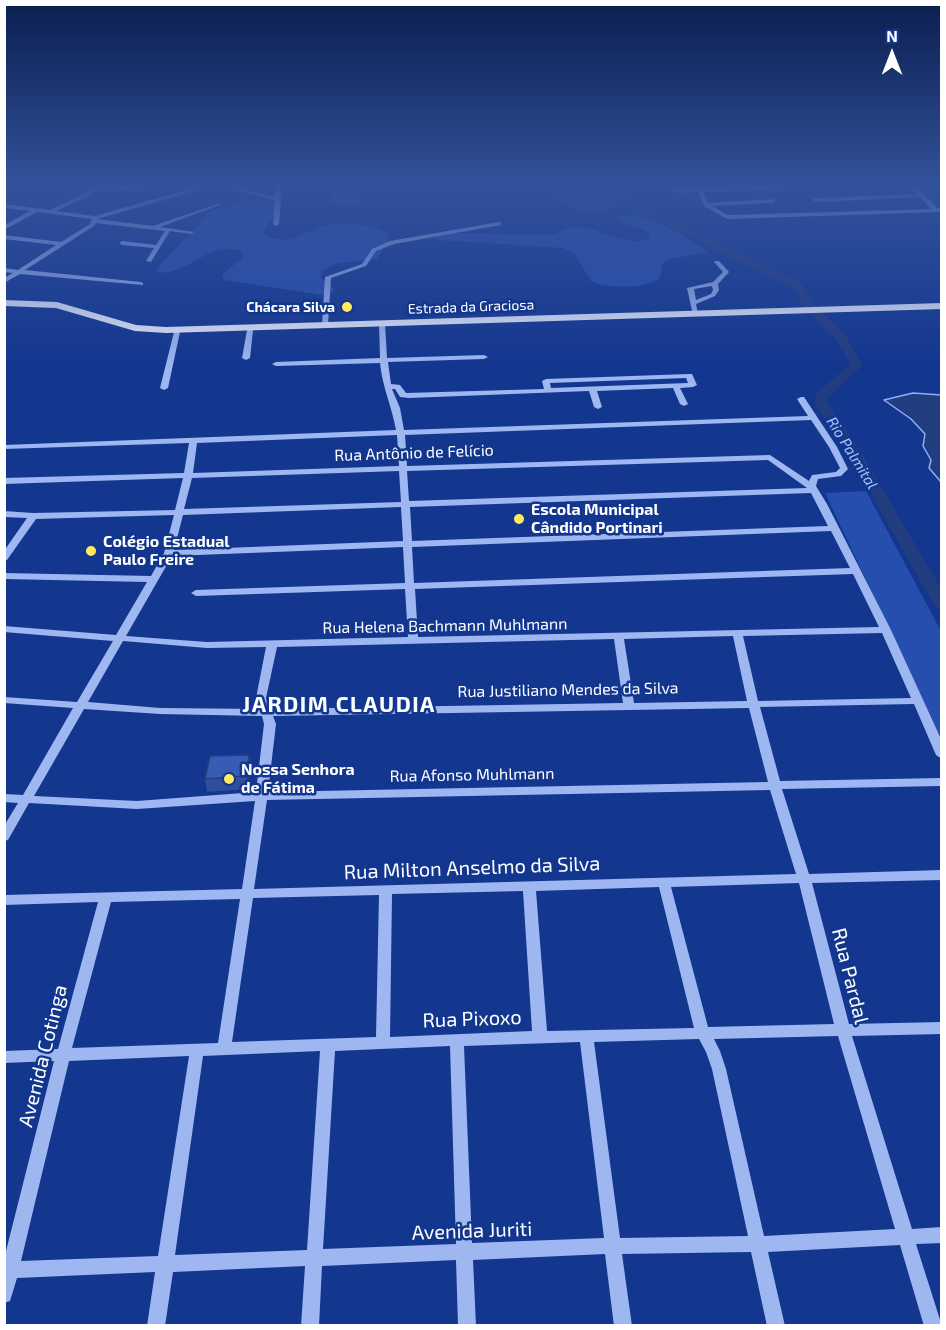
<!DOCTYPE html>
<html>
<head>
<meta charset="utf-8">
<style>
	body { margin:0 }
	#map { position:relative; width:946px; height:1330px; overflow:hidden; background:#13368f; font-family:"Exo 2",sans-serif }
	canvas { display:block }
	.frame { position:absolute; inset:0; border:6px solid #fff; pointer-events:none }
	.north { position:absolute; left:862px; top:24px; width:60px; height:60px; -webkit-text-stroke:4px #13368f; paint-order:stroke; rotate:0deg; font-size:16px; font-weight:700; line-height:24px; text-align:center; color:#fff }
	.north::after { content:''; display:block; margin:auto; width:21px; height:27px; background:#fff; clip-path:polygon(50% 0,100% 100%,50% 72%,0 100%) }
</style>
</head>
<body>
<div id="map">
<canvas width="946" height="1330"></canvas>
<div class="frame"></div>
<div class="north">N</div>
</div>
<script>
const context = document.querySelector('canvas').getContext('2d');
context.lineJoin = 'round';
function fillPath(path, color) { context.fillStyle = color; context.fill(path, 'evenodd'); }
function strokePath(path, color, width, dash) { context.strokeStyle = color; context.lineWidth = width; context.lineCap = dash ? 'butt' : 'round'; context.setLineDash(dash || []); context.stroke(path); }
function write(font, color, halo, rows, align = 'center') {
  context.font = font + ' "Exo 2",sans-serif'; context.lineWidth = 5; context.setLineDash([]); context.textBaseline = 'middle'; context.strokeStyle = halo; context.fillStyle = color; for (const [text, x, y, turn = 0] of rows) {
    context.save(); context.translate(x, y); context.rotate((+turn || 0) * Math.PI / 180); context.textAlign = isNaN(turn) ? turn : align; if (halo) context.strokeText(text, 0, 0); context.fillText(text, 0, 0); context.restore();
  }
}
const green = new Path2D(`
	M517,184C549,184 594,182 618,205L605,210H579L567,205L547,189Z
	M332,191H359L361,204L333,205Z
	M252,200L275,202V213L263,232C283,250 304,231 324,226C343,221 372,223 388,234L389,239L377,259L338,263L321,271V278L334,289L331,294L322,295L224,280L222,275L243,257L241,251C206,240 189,277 157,272L159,266L196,228L208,212Z
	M635,215C660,221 683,235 704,249L706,253L667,259L662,265L660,278C646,289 607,289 591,281L574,253L563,248L438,240L425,236L437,233L551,235C561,233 567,227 578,227C600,228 629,248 649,239V234C640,226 625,226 617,217Z
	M866,491L941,631V738L825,493Z`);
const water = new Path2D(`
	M913,393L941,395V482L929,468L931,460L923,446L925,434L911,419L884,400Z`);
const river = new Path2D(`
	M564,184H578L615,193L803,284L811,301L845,335L863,365L828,398V403L857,445L942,590V610L934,605L843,445L814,403L816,394L850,364L836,340L802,304L794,288L609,197Z`);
const minor = new Path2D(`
	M209,184H250L247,186L209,187L97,219L153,226L220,203V205L160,227L194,232L191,234L170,231L151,262L146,261L154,248L122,245L119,243L122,241L156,245L165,231L96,223L94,226L25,270L141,282L143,283V285L20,274L4,283V278L13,273L4,272V268L18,270L56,245L4,239V235L61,242L90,224L92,219L37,212L4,230V225L30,211L4,208V204L50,210L97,187ZM196,187L95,216L57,211L98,191Z
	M274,184H280L281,199L279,224L276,226L273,224L275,200L227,188L230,186L275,197Z
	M658,184H665L679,189H697L696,184H700L702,188L840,184H875L872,186L704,192L708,203L772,199L775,201L772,203L712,206L728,215L931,209L920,197L815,202L812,200L815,198L917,194L907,184H913L938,208H942V212L727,219L704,206L698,192L678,193Z
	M499,222L501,223V225L394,244L376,251L366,266L331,278L328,325L325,327L322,325L325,277L362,264L372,249L390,241Z
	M715,261H719L729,272L718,284L719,290L715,296L696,304L698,314L693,315L687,288L713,282L723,272L714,262ZM712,286L713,290L711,294L696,300L694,289Z
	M382,321L385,323L387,358L484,355L488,357L484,359L388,362L391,384L400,385L406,393L544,389L542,381L546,379L689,374H692L697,385L693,387L680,388L688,404L684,406L680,404L673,388L597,391L602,407L598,409L594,407L589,391L409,398L400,397L395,389H392L400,408L404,430L808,416L797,399L801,397H804L837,447L848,469L841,476L818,479L816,486L827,504L891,630L942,741V759L936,755L914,704L760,707L780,781L942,778V786L782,789L809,874L942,870V880L812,883L849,1024L942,1022V1034L852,1036L912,1229L942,1227V1243L916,1244L942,1326H924L900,1245L768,1252L785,1326H767L751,1252L622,1254L632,1326H614L605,1254L473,1260L476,1326H458L456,1260L322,1266L319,1326H301L305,1266L173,1272L165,1326H147L155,1272L17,1278L10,1301L4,1303V1259L54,1061L4,1063V1051L58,1049L98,902L4,905V895L242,889L255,801L137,809L29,803L8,840L4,841V826L18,803L4,802V794L23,795L73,708L4,703V697L77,702L113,641L4,632V626L116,635L147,582L4,579V573L151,576L164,553L174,515L36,519L7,560L4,561V551L27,518L4,517V511L33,513L175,510L183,478L4,484V478L184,473L189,443L4,449V445L396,430C392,407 382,386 380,363L276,366L272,364L276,362L380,358L379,323ZM686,378L688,383L551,388L550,383ZM811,420L829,447L840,468L836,472L812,475L809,481L770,455L407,466L405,435ZM397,435L399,466L193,473L197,443ZM768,460L807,488L409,501L407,471ZM399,471L401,502L184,509L192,478ZM811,493L828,526L412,541L410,507ZM401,507L403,541L174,550L183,515ZM831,531L850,568L414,583L412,547ZM403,547L405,583L196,590L191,593L196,596L405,589L408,637L207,642L126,636L172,556ZM853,574L879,627L418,637L415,589ZM882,633L911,698L758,701L743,636ZM733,636L747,701L634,703L624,639ZM614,639L623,703L270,709L266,698L277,647ZM123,641L207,648L266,647L256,698L259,709L160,708L88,702ZM749,708L768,782L268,792L276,724L273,716ZM84,709L160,714L262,716L264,724L256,792L137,801L34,796ZM770,790L796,874L254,889L267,800ZM799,883L834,1024L708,1027L671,887ZM659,887L694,1028L547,1031L536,891ZM523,891L532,1031L390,1037L392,894ZM379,895L376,1037L232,1042L253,898ZM240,899L218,1043L72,1048L111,902ZM838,1036L895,1229L764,1236L726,1069L720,1051L714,1039ZM699,1039L706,1052L712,1069L748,1236L620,1238L594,1042ZM580,1042L604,1238L472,1243L464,1046ZM450,1046L456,1244L323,1249L335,1051ZM320,1051L307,1250L175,1255L203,1056ZM189,1056L158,1256L21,1261L69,1061Z
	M250,328L253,330L250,358L246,360L242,358L247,330Z
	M177,330L180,332L168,388L164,390L160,388L174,332Z`);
const major = new Path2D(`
	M4,300L57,302L136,325L166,327L942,303V309L166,333L135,331L56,308L4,306Z`);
const wall = new Path2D(`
	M249,755L251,768L247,789L207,792L205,779Z`);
const shadedWall = new Path2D(`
	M249,755L251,768L247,789L246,776Z`);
const building = new Path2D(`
	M249,755L246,776L205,779L210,756Z`);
const markers = [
	[347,307,6,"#ffea5f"],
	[519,519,6,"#ffea5f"],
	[91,551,6,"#ffea5f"],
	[229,779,6,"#ffea5f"]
];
const farPoinames = [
	["Chácara Silva",335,307]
];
const farStreetnames = [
	["Estrada da Graciosa",471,307,-2]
];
const farWaternames = [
	["Rio Palmital",852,453,58]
];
const streetNames = [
	["Rua Antônio de Felício",414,453,-2],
	["Rua Helena Bachmann Muhlmann",445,626,-1],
	["Rua Justiliano Mendes da Silva",568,690,-1],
	["Rua Afonso Muhlmann",472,775,-1]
];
const poiNames = [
	["Escola Municipal",531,510],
	["Cândido Portinari",531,528],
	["Colégio Estadual",103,542],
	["Paulo Freire",103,560],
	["Nossa Senhora",241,770],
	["de Fátima",241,788]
];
const nearStreetnames = [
	["Rua Milton Anselmo da Silva",472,868,-2],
	["Rua Pardal",850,976,76],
	["Rua Pixoxo",472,1019,-2],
	["Avenida Cotinga",43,1056,-76],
	["Avenida Juriti",472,1231,-2]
];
const districtNames = [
	["JARDIM CLAUDIA",339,705]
];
fillPath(green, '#254eae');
fillPath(water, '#223c80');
strokePath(water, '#90aff4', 1.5);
fillPath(river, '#223c80');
fillPath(minor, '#9fb7f1');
fillPath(major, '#e9eeff');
fillPath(wall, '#2f4f9d');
fillPath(shadedWall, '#26407f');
fillPath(building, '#375cb6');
strokePath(building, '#26407f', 1.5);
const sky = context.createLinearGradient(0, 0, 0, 370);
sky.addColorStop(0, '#0a1e4f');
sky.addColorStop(0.5, '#33529b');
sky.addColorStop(1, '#33529b00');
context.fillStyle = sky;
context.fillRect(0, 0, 946, 370);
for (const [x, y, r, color] of markers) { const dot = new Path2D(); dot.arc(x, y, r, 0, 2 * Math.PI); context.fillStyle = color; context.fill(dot); strokePath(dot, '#13368f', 2); }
write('bold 14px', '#fff', '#13368f', farPoinames, 'right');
write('14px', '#fff', '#13368f', farStreetnames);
write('italic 15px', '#abc2f8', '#13368f', farWaternames);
write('16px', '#fff', '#13368f', streetNames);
write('bold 16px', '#fff', '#13368f', poiNames, 'left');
write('20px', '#fff', '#13368f', nearStreetnames);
context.letterSpacing = '1.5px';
write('bold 22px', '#fff', '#13368f', districtNames);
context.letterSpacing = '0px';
</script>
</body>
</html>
